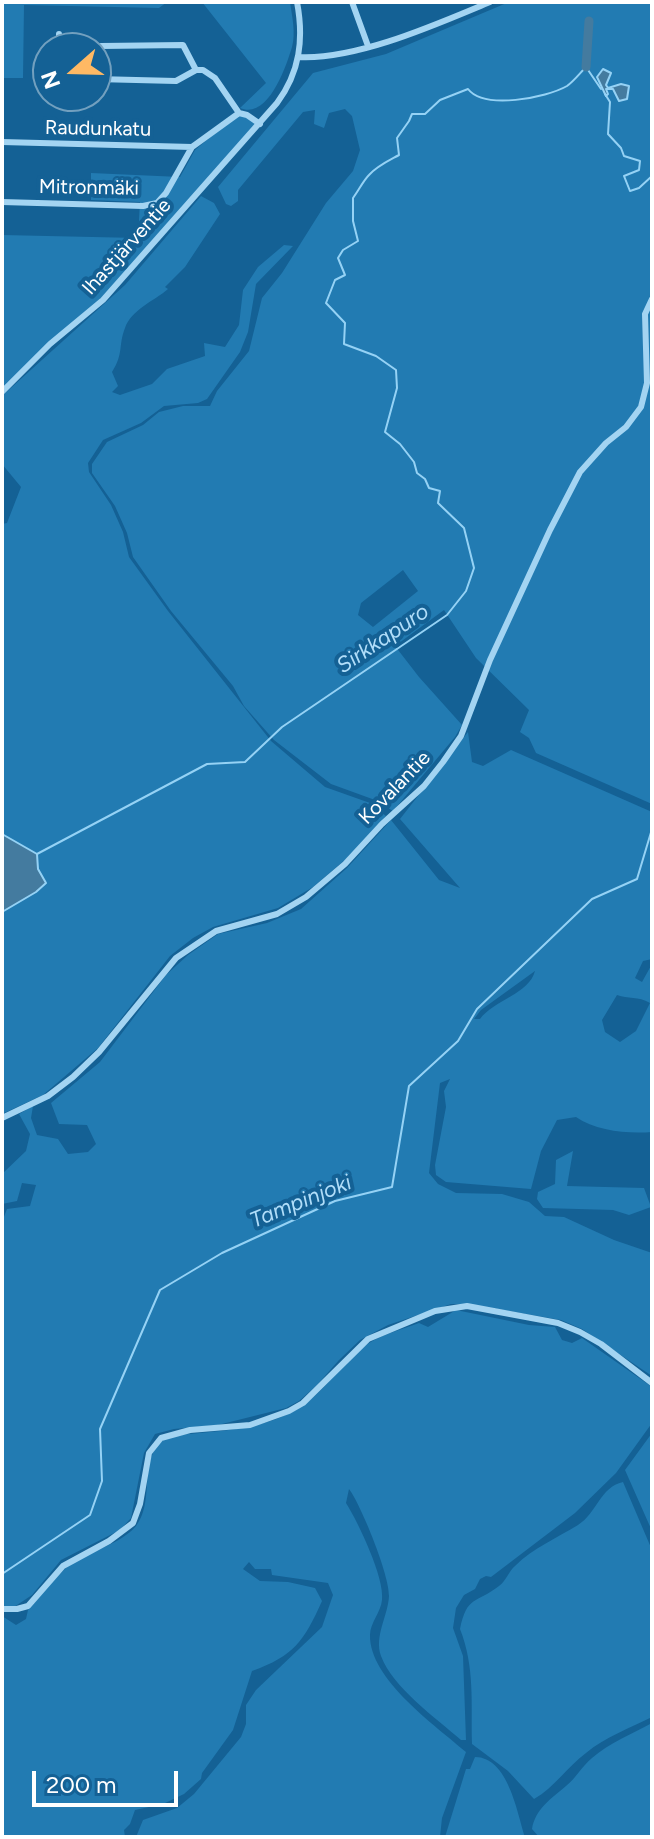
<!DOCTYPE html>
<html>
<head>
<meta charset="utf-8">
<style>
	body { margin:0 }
	#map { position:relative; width:654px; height:1839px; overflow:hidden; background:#146195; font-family:Figtree,sans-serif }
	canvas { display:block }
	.frame { position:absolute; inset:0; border:4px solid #fff; pointer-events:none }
	.north { position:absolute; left:32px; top:32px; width:80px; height:80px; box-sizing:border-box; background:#146195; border:2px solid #72a0bf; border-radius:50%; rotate:250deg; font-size:22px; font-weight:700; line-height:32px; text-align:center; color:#fff }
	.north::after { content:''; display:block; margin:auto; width:28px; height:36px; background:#ffb964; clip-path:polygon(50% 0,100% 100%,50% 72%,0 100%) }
	.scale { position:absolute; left:32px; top:1771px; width:146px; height:36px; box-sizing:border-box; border:4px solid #fff; border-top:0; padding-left:10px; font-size:24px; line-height:28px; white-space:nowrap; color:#fff; -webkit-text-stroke:6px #146195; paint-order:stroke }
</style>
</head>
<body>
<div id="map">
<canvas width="654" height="1839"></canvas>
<div class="frame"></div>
<div class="north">N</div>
<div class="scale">200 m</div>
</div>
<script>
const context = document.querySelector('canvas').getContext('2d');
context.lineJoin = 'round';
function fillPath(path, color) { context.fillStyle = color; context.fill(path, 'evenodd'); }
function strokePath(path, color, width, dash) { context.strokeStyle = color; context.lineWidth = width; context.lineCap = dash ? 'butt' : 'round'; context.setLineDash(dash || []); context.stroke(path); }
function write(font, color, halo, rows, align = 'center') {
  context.font = font + ' Figtree,sans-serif'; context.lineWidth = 8; context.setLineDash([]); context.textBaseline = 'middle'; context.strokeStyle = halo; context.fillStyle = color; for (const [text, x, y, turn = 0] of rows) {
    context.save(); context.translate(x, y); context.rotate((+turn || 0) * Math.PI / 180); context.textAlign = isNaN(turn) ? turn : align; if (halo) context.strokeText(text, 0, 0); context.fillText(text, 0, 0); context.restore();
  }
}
const green = new Path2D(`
	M2,2H167L159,8L24,5L23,78H2Z
	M202,2H290C292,16 296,33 292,47C286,67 268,120 240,108L266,83Z
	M509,2H652V804L536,753L529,738L520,732L529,710L476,658L444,610L395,646L419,677L462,725L455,737L393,811L375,800L331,784L274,740L244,706L233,686L171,611L133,557L127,533L115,506L92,473V464L107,442L143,425L159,412L183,406H210L217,391L249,351L262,298L282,273L326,203L353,171L360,150L352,116L345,109L329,113L324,128L314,124L315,110L303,112L238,190V201L231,206L226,204L218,187L313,73L386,54ZM403,570L418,591L373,627L358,615L361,603Z
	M239,113L260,124L103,300L5,388L2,385V235L138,238L140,202L91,200V173L180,177L195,150Z
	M201,196L214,203L220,214L185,267L165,287L168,289C154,301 131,310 125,328C118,346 124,353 112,372L118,386L112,392L120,395L152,384L167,369L205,356L204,343L225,347L239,325L243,290L258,267L284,245L293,246L256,284L248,332L240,352L207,399L198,403L164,406L141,423L103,440L88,463L89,472L111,505L123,532L129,557L168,611L271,741L325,787L370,803L386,816L346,859L313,887L278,908L213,927L193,938L170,956L98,1048L43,1095L2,1114V912L45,882L38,869L36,853L2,834V524L7,523L21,487L2,464V396L125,285Z
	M468,732L472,762L483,766L511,750L652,812V959L643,961L635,978L642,982L652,964V1132C628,1134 596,1131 576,1117L557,1120L541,1151L531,1189L446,1182L436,1175L435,1165L446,1107L444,1091L450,1079L440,1083L429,1173L438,1184L456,1193L502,1194L529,1202L545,1216L564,1217L614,1240L652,1253V1376L582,1329L561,1320L468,1304H451L388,1325L360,1340L339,1360L317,1385L299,1401L286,1408L218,1425L174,1429L155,1434L144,1453L131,1518L120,1530L61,1560L32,1595L14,1607L2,1606V1222L7,1209L30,1206L36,1185L22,1183L17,1201L2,1204V1174L26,1151L30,1134L19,1114L33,1106L31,1118L37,1135L58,1139L68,1154L88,1152L96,1144L87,1125L59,1124L51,1103L100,1062L166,975L188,955L218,934L267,923L301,909L347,868L391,820L439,880L460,888L400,819ZM535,971C529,994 494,1000 480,1019H474L481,1010ZM617,995C628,999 638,996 650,1003L636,1031L620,1042L605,1032L602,1020Z
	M573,1151L567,1186L644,1188L651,1207L629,1215L613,1210L543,1208L537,1199L538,1192L555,1184L556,1160Z
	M456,1310L529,1325L555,1327L562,1340L572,1343L582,1338L652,1387V1423L616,1473L575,1513L491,1577L486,1576L480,1579L475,1589L464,1595L456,1608L453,1628L463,1656L466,1740H461C436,1718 393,1688 381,1656C374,1636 388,1616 389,1596C390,1576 361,1505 349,1489L346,1503C358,1522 385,1578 382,1600C381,1612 370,1623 370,1635C369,1679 436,1726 466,1752L442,1818L440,1837H136L143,1820L177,1808L194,1794L241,1737L246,1724V1705L256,1690L322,1627L333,1595L328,1583L272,1575L271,1569H255L249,1562L243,1569L260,1581L288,1582L315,1588L322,1601C304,1641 294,1656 252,1671L233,1730L202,1773L201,1779L184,1794L163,1804L135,1810L130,1824L124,1830L125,1837H2V1616L16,1625L26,1619L28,1610C42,1595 55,1576 71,1564C90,1550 120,1545 136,1526C157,1499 135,1455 169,1436C210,1431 252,1432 290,1413C320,1399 337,1368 362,1348C378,1335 401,1330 419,1323L428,1327Z
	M652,1433V1531L625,1470Z
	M623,1482L652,1550V1717C630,1728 605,1737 586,1753C567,1767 555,1787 534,1799L508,1771L472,1744C471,1703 475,1667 460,1629C467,1595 476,1604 499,1586C506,1581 509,1571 515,1566C533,1548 557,1538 578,1525C597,1513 600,1487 623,1482Z
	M652,1723V1837H539L532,1829C535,1809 552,1798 566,1786C576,1778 582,1766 592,1758C609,1743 632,1734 652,1723Z
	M475,1757C508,1757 517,1812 525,1837H445L466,1769H470Z`);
const water = new Path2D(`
	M603,69L611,73L606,85L608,88L621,84L629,86L627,99L619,101L613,89H606L608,94L606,96L597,77Z
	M2,834L37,854L38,869L46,883L36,892L2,912Z`);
const stream = new Path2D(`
	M605,94L610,102L608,134L621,148L624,156L640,161L639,170L624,176L630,191L639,188L652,176
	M37,854L207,764L245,762L282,727L447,615L466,591L474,568L464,528L438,503L440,491L429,488L425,479L417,473L414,462L400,444L385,432L397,388L396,370L376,356L344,344L345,323L326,303L335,280L345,275L338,258L343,250L358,241L353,221V198C359,190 363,181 369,175C377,166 388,161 399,155L397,138L409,121L412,114H425L440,100L468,89C484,110 546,98 567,86C574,81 580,73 586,67L601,89
	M2,1574L90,1515L102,1481L100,1429L160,1290L222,1253L335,1201L392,1187L409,1086L458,1041L477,1009L592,899L637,879L652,829`);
const river = new Path2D(`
	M586,67L589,21`);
const minor = new Path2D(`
	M352,2L368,46
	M101,46L183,45L196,70
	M59,48V34
	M299,57C357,60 437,24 490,2
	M96,79L176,81L196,70H203L215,78L239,113
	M2,142L192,147
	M2,202L143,206L157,203L166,193L192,147L239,113L247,115L260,124
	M2,392L50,344L103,300L277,103C300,72 304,39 297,2
	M2,1118L48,1096L73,1077L99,1052L176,958L216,931L277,914L306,897L345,864L382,824L424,786L443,762L461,736L490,660L550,530L580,472L606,443L626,427L641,407L647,383L645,314L652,299
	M2,1609H17L28,1606L63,1566L109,1541L133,1523L140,1504L149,1453L161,1438L190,1430L250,1425L289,1411L303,1403L368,1339L435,1311L467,1306L558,1323L580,1332L601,1344L652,1383`);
const streetNames = [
	["Raudunkatu",98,129,1],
	["Mitronmäki",89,188,1],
	["Ihastjärventie",127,247,-48],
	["Kovalantie",395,788,-46]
];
const waterNames = [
	["Sirkkapuro",383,639,-34],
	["Tampinjoki",301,1202,-22]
];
fillPath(green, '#227bb2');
fillPath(water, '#447b9f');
strokePath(water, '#95d2f5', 2);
strokePath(stream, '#95d2f5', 2);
strokePath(river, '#447b9f', 9);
strokePath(minor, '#a3d4f2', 6);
write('20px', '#fff', '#146195', streetNames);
write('italic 22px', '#b0ddf9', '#146195', waterNames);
</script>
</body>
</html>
